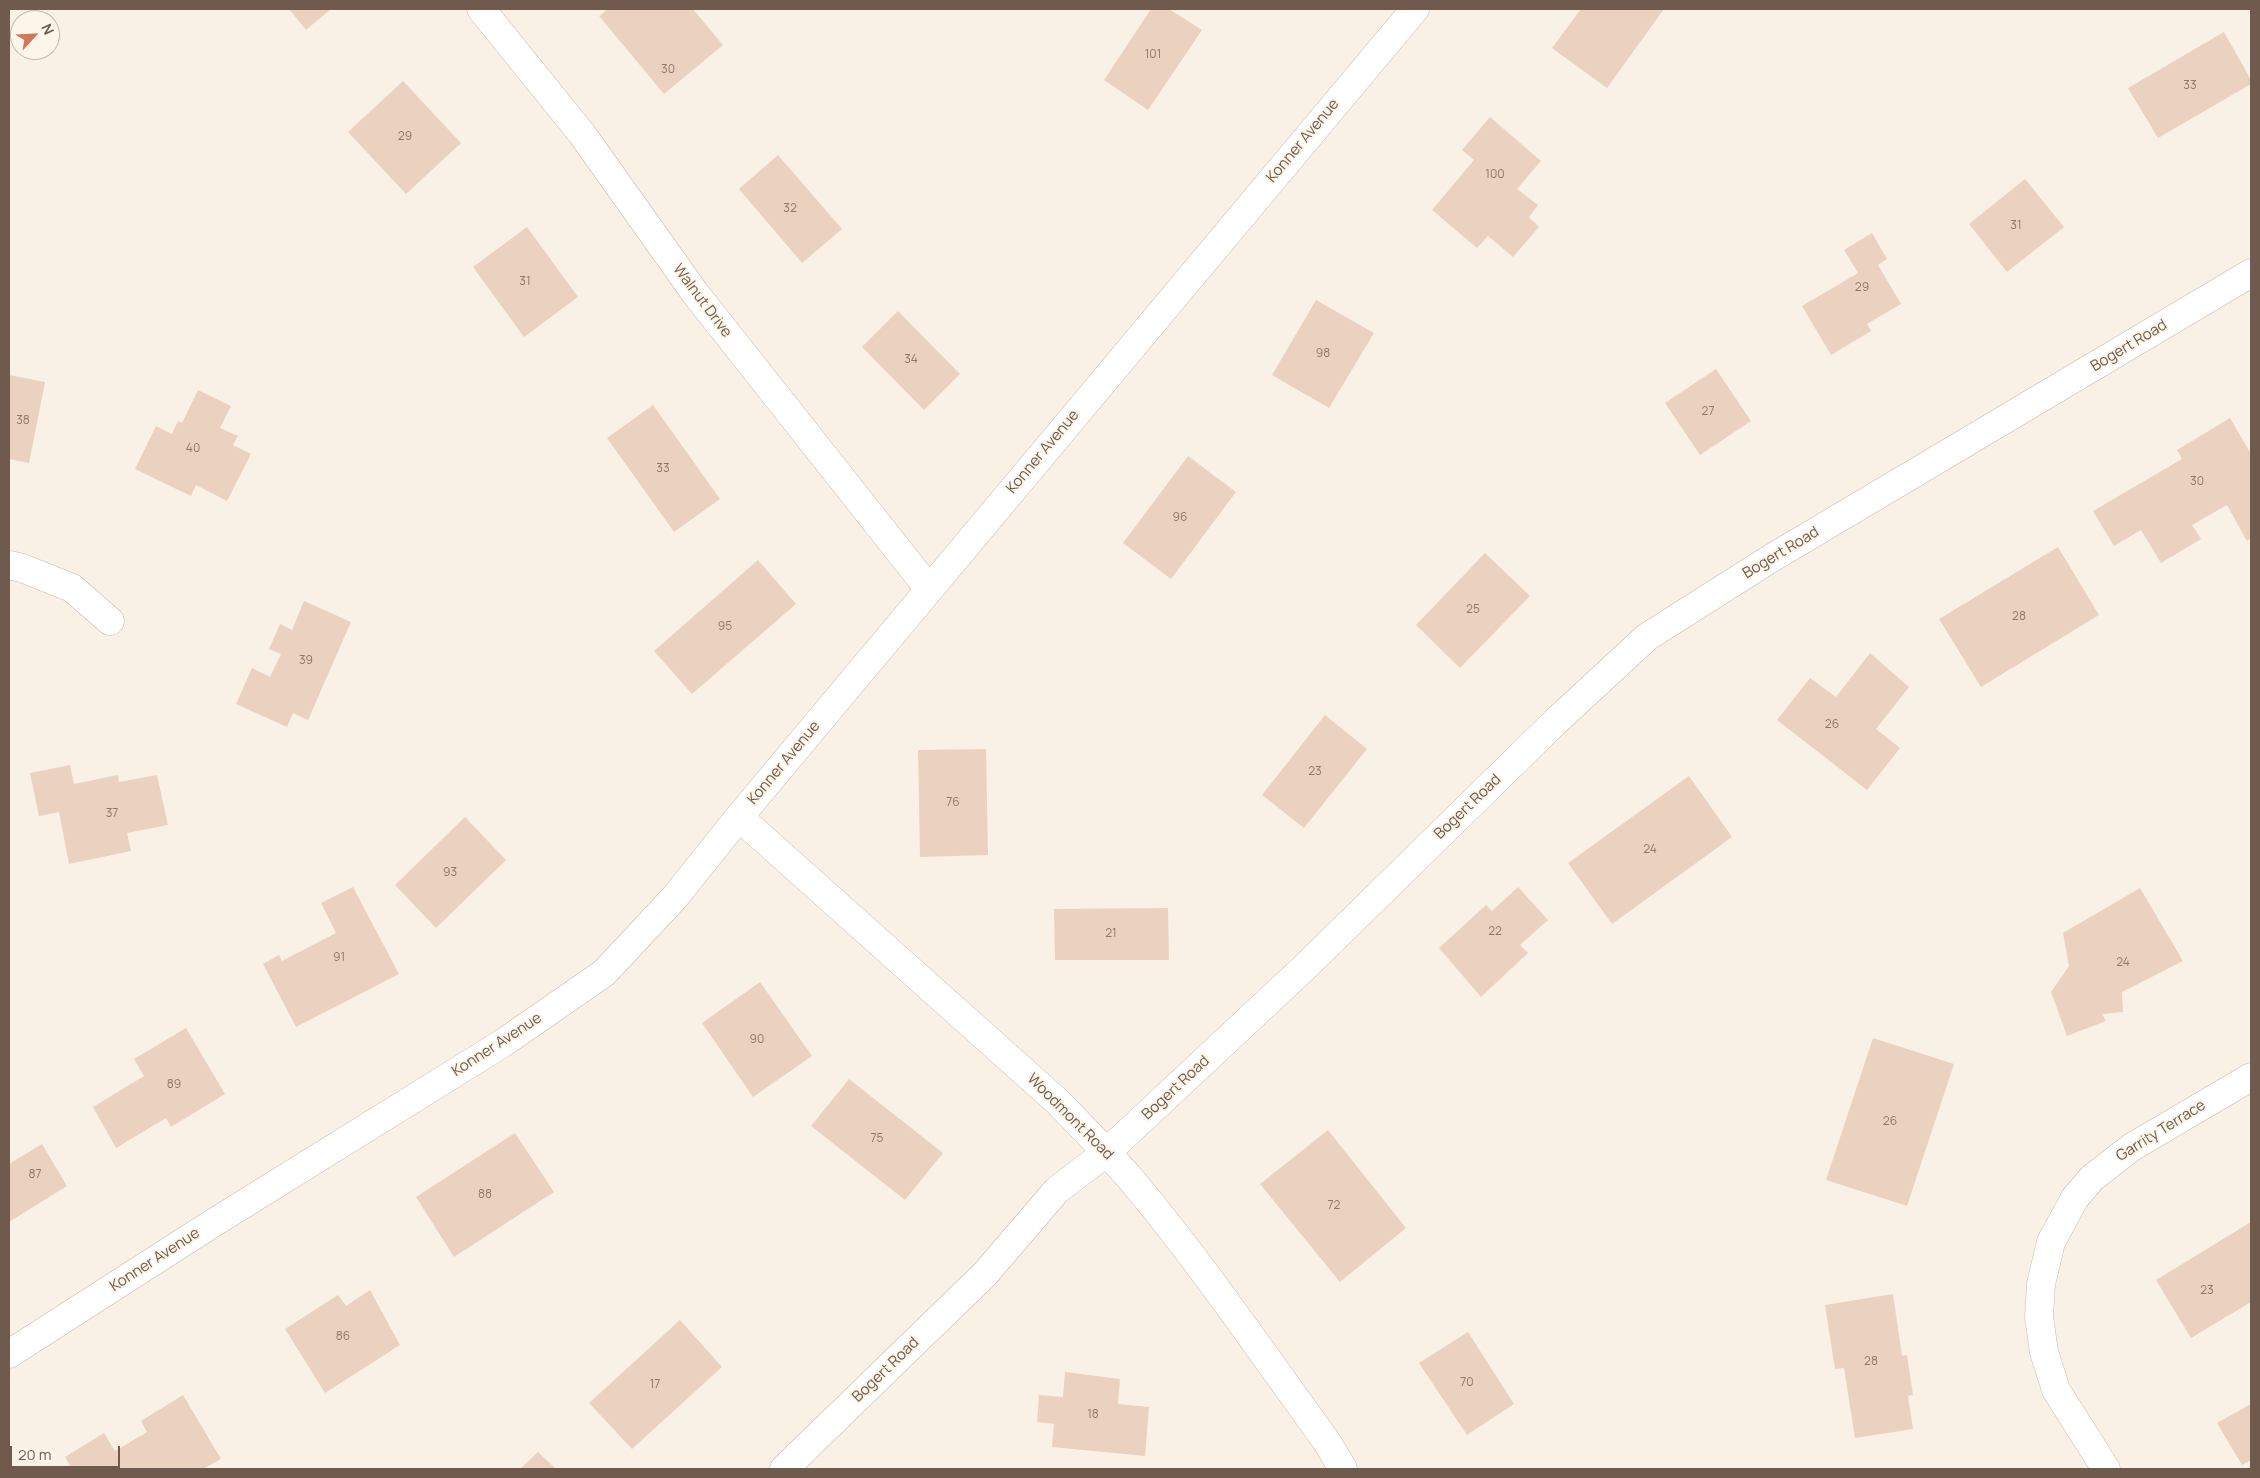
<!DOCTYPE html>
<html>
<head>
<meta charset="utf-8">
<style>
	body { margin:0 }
	#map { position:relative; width:2260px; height:1478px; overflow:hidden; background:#f9f1e5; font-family:Manrope,sans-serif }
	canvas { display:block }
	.frame { position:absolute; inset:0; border:10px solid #6f5a4d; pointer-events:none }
	.north { position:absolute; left:10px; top:10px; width:50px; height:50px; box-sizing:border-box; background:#fcf6ea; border:1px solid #c4b8ab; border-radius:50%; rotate:65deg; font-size:14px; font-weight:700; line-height:20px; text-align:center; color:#6f5a4d }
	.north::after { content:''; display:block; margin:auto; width:18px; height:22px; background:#d47659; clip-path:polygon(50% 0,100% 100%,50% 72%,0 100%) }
	.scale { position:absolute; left:10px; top:1446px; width:110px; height:22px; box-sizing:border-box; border:2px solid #6f5a4d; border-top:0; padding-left:6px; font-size:15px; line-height:18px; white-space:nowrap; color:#6f5a4d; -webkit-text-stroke:4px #fcf6ea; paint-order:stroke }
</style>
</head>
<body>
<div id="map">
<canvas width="2260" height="1478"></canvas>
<div class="frame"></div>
<div class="north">N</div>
<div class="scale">20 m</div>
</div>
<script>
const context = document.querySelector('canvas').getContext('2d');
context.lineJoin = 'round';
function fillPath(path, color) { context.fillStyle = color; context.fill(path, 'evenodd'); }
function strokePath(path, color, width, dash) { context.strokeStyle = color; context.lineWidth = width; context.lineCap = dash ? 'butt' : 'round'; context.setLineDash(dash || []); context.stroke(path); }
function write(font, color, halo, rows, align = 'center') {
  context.font = font + ' Manrope,sans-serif'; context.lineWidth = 4; context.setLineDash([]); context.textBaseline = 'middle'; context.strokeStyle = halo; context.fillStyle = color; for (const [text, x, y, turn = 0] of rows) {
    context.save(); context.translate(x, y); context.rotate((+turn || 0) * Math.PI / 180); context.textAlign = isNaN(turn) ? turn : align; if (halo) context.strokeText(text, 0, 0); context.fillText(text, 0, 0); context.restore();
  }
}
const building = new Path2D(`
	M289,9H331L306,30Z
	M608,9H693L723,45L664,94L599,16Z
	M1151,9H1169L1202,30L1148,110L1104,80Z
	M1581,9H1664L1607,88L1552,48Z
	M2224,32L2251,80V84L2158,138L2128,88Z
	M403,81L461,143L406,194L348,132Z
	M1490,117L1541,161L1517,189L1538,205L1529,217L1539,227L1513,257L1488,236L1477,248L1432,210L1474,160L1462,150Z
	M778,155L842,229L802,263L739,189Z
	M2025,179L2064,227L2007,272L1969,224Z
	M527,227L578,297L524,337L473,267Z
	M1872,233L1887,259L1878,265L1901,304L1867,324L1871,331L1831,355L1802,306L1858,273L1844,250Z
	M1316,300L1374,333L1329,408L1272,375Z
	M898,311L960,374L924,410L862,347Z
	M1716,369L1751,421L1700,455L1665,403Z
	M9,375L45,382L29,463L9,459Z
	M198,390L231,406L220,428L238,436L233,445L251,454L227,501L196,485L191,496L135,469L156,426L172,434L178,421L182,423Z
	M653,405L720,499L674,532L607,438Z
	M2230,418L2251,454V538L2247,541L2227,505L2192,525L2201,539L2161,563L2141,530L2114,546L2093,511L2182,459L2177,450Z
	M1188,456L1236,492L1171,579L1123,543Z
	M2058,547L2099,615L1981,687L1939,619Z
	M1485,553L1530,596L1460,668L1416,625Z
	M758,560L796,604L692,694L654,651Z
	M304,601L351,622L308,720L293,713L287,727L236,704L252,668L270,677L281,654L269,649L280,624L292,630Z
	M1870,653L1909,687L1876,729L1900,748L1867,790L1777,720L1810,678L1836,697Z
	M1325,715L1367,749L1304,828L1262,795Z
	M986,749L988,855L920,857L918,750Z
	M70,765L74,784L118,775L119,782L157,775L168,825L127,833L131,851L69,864L59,812L39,816L30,773Z
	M1689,776L1732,837L1612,924L1568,863Z
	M465,817L506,860L436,928L395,885Z
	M353,887L399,974L296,1027L263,964L279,955L282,961L336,933L321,903Z
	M1518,887L1548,920L1520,945L1528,953L1481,997L1439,948L1486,905L1492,911Z
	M2140,888L2183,961L2122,992L2123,1012L2102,1014L2106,1021L2067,1036L2051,992L2069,966L2063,933Z
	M1168,908L1169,960H1055L1054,909Z
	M760,982L812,1056L753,1097L702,1023Z
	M186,1028L225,1094L171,1127L166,1118L116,1148L93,1107L144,1076L134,1059Z
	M1873,1038L1954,1064L1907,1206L1826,1180Z
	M849,1079L943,1153L905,1200L811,1126Z
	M1328,1130L1406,1228L1340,1282L1260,1184Z
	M515,1133L554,1192L454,1257L416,1197Z
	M42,1144L67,1186L9,1222V1164Z
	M2251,1222V1302L2191,1338L2156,1280Z
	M370,1290L400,1345L325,1393L285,1329L338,1295L346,1306Z
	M1893,1294L1902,1356L1907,1355L1913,1395L1908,1396L1913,1429L1855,1438L1844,1368L1835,1369L1825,1305Z
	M680,1320L722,1367L632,1449L589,1403Z
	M1468,1332L1514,1404L1467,1435L1419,1363Z
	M1065,1372L1120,1379L1118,1404L1149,1407L1145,1456L1052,1447L1054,1424L1037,1422L1039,1395L1063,1397Z
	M183,1395L221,1459L203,1469H72L65,1457L104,1433L115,1451L147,1432L141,1421Z
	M2251,1404V1460L2242,1465L2217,1423Z
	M538,1452L556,1469H520Z`);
const minor = new Path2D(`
	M481,9L582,134L695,293L929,589
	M9,565L22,568L72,588L110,621
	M739,817L1058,1102C1082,1127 1106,1151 1129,1177C1200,1261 1262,1353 1327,1442L1343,1469
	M9,1354L210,1225L503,1043L604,973L675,897L739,817L1415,9
	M784,1469L985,1274L1057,1190L1107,1152L1306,966L1554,723L1647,637L1770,559L2251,273
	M2106,1469L2056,1390L2044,1352L2039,1317L2041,1284L2051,1242L2075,1198L2092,1178L2132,1147L2251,1077`);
const numberNames = [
	["101",1153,55],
	["30",668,70],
	["33",2190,86],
	["29",405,137],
	["100",1495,175],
	["32",790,209],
	["31",2016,226],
	["31",525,282],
	["29",1862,288],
	["98",1323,354],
	["34",911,360],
	["27",1708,412],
	["38",23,421],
	["40",193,449],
	["33",663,469],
	["30",2197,482],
	["96",1180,518],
	["25",1473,610],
	["28",2019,617],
	["95",725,627],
	["39",306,661],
	["26",1832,725],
	["23",1315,772],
	["76",953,803],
	["37",112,814],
	["24",1650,850],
	["93",450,873],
	["22",1495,932],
	["21",1111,934],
	["91",339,958],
	["24",2123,963],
	["90",757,1040],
	["89",174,1085],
	["26",1890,1122],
	["75",877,1139],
	["87",35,1175],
	["88",485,1195],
	["72",1334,1206],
	["23",2207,1291],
	["86",343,1337],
	["28",1871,1362],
	["70",1467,1383],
	["17",655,1385],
	["18",1093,1415]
];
const streetNames = [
	["Konner Avenue",1303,141,-50],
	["Walnut Drive",702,301,53],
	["Bogert Road",2129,346,-31],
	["Konner Avenue",1043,452,-50],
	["Bogert Road",1781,553,-31],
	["Konner Avenue",784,763,-50],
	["Bogert Road",1468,807,-44],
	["Konner Avenue",497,1045,-33],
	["Bogert Road",1176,1088,-43],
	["Woodmont Road",1070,1117,45],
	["Garrity Terrace",2161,1131,-32],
	["Konner Avenue",155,1260,-33],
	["Bogert Road",886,1370,-44]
];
fillPath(building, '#ebd2c0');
strokePath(minor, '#c9b9ad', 29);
strokePath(minor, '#fff', 28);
write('12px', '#8e786a', null, numberNames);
write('15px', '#6f5a4d', '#fcf6ea', streetNames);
</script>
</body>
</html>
